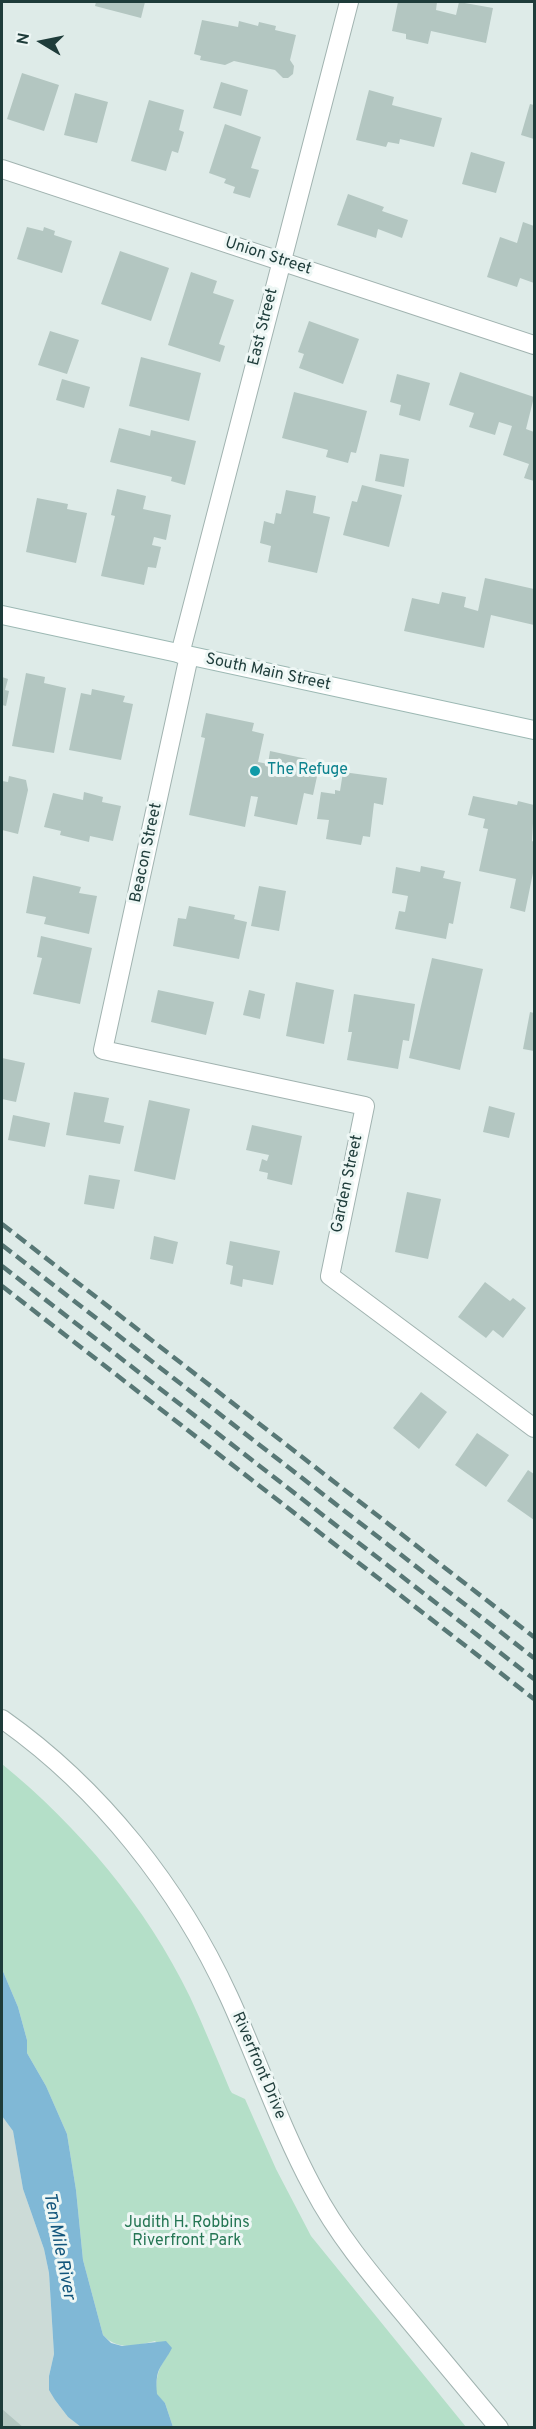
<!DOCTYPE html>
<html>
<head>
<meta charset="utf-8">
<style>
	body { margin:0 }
	#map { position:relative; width:536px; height:2429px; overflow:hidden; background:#deebe8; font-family:Overpass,sans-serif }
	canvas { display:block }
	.frame { position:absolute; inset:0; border:3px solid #1e3c3a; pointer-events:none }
	.north { position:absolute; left:12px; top:12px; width:60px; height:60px; -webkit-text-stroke:4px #eef7f5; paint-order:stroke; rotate:280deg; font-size:16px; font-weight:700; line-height:24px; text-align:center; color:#1e3c3a }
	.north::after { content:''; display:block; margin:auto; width:21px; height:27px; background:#1e3c3a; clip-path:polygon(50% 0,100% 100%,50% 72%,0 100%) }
</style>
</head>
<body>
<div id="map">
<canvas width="536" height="2429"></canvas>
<div class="frame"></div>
<div class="north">N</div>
</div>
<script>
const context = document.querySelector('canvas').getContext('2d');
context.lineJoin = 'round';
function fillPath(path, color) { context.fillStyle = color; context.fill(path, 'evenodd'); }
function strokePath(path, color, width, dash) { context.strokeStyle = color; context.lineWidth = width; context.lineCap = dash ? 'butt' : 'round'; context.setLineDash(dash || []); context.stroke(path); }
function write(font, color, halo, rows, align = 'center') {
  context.font = font + ' Overpass,sans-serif'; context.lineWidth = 6; context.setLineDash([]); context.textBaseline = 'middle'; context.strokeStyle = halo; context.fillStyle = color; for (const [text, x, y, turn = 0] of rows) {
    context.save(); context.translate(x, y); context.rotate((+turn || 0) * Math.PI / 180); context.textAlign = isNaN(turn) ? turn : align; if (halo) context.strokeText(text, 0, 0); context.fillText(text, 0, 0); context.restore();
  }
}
const built = new Path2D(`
	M2,2116L13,2131L23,2189L44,2249L49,2273L54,2354L49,2376L55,2400L68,2417L81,2427H2Z`);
const green = new Path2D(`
	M2,1764C79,1827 146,1906 190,1997C204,2027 217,2059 230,2090L232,2093L245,2099L276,2169L311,2236L466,2427H173L165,2403L156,2394C156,2378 158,2367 168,2355L155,2341C136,2346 118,2351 103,2335L83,2260L76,2190L67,2134L46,2086L27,2053V2040L18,2007L2,1969Z`);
const water = new Path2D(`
	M2,1969L18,2007L27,2040V2053L46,2086L67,2134L76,2190L83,2260L103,2335L111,2343L122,2346L166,2341L172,2348C161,2369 155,2367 157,2394L165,2403L173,2427H81L68,2417L55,2400L49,2390V2376L54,2354L49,2273L44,2249L23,2189L13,2131L2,2116Z`);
const building = new Path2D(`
	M96,2H145L141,18L95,6Z
	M398,2H437L436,10L456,15L459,2L493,8L486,43L431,31L428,44L406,39V34L392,31Z
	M202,20L238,27L239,21L258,26L259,22L276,26L275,30L296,35L290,60L294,66L293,74L288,78H283L275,70L234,61L225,65L200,60L201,56L194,54Z
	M22,73L59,85L44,131L7,119Z
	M221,82L248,90L241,116L213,108Z
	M369,90L394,97L392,105L442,118L434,147L400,139L399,144L388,142L386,147L356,140Z
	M75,93L108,102L97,143L64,135Z
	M149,100L184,110L179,130L184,132L178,153L172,151L166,171L131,161Z
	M530,104L534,105V139L521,135Z
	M225,124L261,137L251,168L259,170L250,198L233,193L235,187L224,183L226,179L209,173Z
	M471,152L505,162L496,193L462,184Z
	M348,194L384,207L382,211L408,220L402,238L378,229L376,238L337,225Z
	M523,222L534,226V283L520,278L517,287L487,277L500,237L517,243Z
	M27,227L43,231L44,227L55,231L54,235L72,241L62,273L17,259Z
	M120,251L169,268L151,321L101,304Z
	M191,272L217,281L213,293L234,300L219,344L225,346L220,362L168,345Z
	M309,321L359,339L343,384L299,368L304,354L298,352Z
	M50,331L79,340L67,374L38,365Z
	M141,357L201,373L189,421L129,406Z
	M460,372L534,397L526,429L534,432V481L524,478L529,464L503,455L512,426L499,422L495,435L469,427L474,413L449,405Z
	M397,374L430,383L420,421L399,415L401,405L390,402Z
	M62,379L90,387L84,408L56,400Z
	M294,392L367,411L356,453L351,452L348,463L326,457L328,450L282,438Z
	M119,428L150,436L151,430L196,441L185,485L171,481L172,477L110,462Z
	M380,454L409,459L404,487L375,481Z
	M362,485L402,495L389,547L343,535L352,501L357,502Z
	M117,489L146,496L143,509L171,515L166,540L154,537L152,545L161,547L156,568L148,567L144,585L101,576L115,516L111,515Z
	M286,490L316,496L313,513L330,517L317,573L268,562L271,546L260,543L264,521L274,524L276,513L281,514Z
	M37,498L68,504L67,509L87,513L76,563L26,552Z
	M485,578L534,589V625L491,615L484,648L404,631L412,598L439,604L442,592L466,597L464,607L478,611Z
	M26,673L45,677L44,683L66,688L54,753L12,746Z
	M2,677L8,679L5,690L9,691L6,706L2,705Z
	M92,689L125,696L123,702L133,704L121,760L69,750L81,693L91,695Z
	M206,713L254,723L252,731L264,734L258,762L268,764L270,751L307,759L306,769L318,772L313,795L304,793L297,825L254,816L258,797L251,796L245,827L189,815L205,738L201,737Z
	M343,772L387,778L383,805L374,803L370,837L363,836L361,845L326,839L329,820L317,819L321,792L335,794V790L340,791Z
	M9,776L26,780L28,790L18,834L2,830V781L8,782Z
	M84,792L103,797L102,802L121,806L113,841L90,836L89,842L60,835L61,831L44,827L53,793L83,800Z
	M473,796L517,805L518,801L534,805L532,841L534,842V868L525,912L510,908L516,879L479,871L488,829L483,828L485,819L468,815Z
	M421,866L445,871L443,878L461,882L453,924L449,923L446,939L395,929L399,911L405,912L408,896L392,893L396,867L420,872Z
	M33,876L81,887L79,893L97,896L89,934L44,924L46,917L26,913Z
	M259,886L286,891L279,931L251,926Z
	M189,906L235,915L234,919L247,922L239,959L173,946L178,918L186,919Z
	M41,936L92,948L80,1004L33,994L42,958L37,957Z
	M432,958L483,969L460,1070L409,1058Z
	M296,982L334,990L324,1044L286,1036Z
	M158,990L214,1002L206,1035L151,1022Z
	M249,990L265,994L260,1019L243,1015Z
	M354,994L415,1004L409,1041L403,1040L398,1069L347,1060L352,1032H348Z
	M530,1012L534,1013V1051L523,1049Z
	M2,1058L25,1063L16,1102L2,1099Z
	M74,1092L109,1098L104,1122L124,1126L120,1144L66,1135Z
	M149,1100L190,1109L175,1180L134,1171Z
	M489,1106L515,1113L509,1138L483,1132Z
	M13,1115L50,1123L45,1147L8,1140Z
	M252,1125L302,1136L292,1185L267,1179L268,1173L259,1171L262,1159L267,1161L269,1155L246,1150Z
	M89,1175L120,1180L114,1209L84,1204Z
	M407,1192L441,1199L428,1259L395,1252Z
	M154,1236L178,1242L173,1264L150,1259Z
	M230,1241L280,1251L273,1285L243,1279L242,1287L230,1284L233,1266L226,1264Z
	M485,1282L510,1301L513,1298L526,1308L503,1338L493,1330L486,1338L458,1317Z
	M421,1392L447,1412L419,1449L393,1428Z
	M477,1433L509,1455L486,1487L455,1465Z
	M528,1470L534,1474V1520L507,1501Z
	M2,2409L24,2428H2Z`);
const street = new Path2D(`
	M2,169L534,345
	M180,654L349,2
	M189,656L103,1050L365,1106L330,1276L534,1428
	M2,1719C100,1788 179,1888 229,1997C258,2060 280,2127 313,2188C338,2236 374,2278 409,2320C439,2356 469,2392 499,2428`);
const secondary = new Path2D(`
	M2,615L534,730`);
const rail = new Path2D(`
	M2,1224L534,1637
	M2,1245L534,1658
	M2,1266L534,1679
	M2,1286L534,1699`);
const markers = [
	[255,771,6,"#0f9aa8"]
];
const streetNames = [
	["Union Street",268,257,18],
	["East Street",264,327,-76],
	["South Main Street",268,673,12],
	["Beacon Street",147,853,-78],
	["Garden Street",348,1184,-78],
	["Riverfront Drive",258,2066,67]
];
const cultureNames = [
	["The Refuge",267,771]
];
const parkNames = [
	["Judith H. Robbins",187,2224],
	["Riverfront Park",187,2242]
];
const waterNames = [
	["Ten Mile River",58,2246,79]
];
fillPath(built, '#ccdbd7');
fillPath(green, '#b4dfc8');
fillPath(water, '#80b8d6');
fillPath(building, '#b3c6c1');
strokePath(street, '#a1b3b0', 20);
strokePath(secondary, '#9cb8b3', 20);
strokePath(street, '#fff', 18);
strokePath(secondary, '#fff', 18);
strokePath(rail, '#587876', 4.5, [12, 6]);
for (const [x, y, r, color] of markers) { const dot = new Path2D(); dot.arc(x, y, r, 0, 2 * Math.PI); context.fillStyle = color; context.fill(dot); strokePath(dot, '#eef7f5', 2); }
write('16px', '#1e3c3a', '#eef7f5', streetNames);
write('16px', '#0d838f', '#eef7f5', cultureNames, 'left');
write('16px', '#257654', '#eef7f5', parkNames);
write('italic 18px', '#13567c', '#eef7f5', waterNames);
</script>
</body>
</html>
